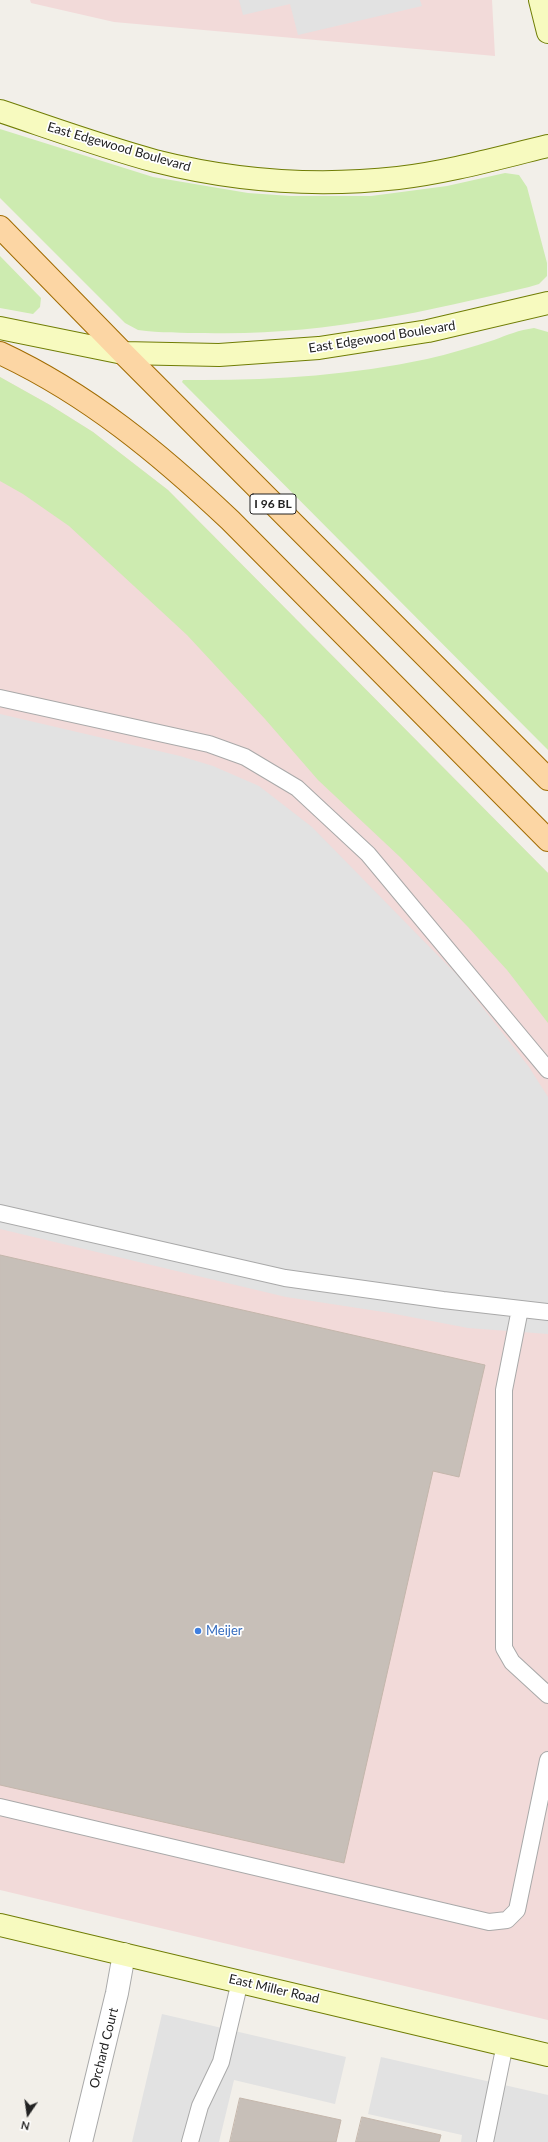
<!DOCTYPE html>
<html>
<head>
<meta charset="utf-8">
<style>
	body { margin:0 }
	#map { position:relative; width:548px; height:2142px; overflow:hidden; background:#f2efe9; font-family:Lato,sans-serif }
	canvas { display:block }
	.north { position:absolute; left:8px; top:2094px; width:40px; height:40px; -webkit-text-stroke:3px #fff; paint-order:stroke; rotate:193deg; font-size:11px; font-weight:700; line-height:16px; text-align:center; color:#222 }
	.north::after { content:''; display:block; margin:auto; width:14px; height:18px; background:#222; clip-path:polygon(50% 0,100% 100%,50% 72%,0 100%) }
</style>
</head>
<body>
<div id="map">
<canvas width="548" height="2142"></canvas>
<div class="north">N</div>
</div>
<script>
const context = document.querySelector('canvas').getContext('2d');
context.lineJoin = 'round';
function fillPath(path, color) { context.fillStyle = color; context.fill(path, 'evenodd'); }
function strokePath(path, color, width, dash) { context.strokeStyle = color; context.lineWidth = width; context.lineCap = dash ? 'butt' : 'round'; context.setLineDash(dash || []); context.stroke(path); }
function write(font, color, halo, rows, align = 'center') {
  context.font = font + ' Lato,sans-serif'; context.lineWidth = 3.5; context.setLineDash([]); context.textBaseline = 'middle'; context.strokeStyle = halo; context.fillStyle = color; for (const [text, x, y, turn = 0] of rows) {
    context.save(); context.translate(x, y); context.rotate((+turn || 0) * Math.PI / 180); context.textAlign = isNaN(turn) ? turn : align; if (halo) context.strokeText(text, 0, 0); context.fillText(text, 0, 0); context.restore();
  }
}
const commercial = new Path2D(`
	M30,0H492L495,56L114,22L31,3Z
	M0,377L50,405L93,432L168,490L548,873V2020L0,1890Z`);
const grass = new Path2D(`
	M0,129L153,177L248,193L291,196H371L447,186L505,173L519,175L527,187L547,263V276L539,284L529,287C420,313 318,336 205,333C183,333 160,333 138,330L125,323L0,198Z
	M0,256L41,298L40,307L33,314L0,308Z
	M534,328L548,332V750L182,382L183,380C266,381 346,376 427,359C449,354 472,347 494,340C507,335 519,330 534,328Z
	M0,377L50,405L93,432L168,490L548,873V1023L507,970L468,927L400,857L318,780L265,719L187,635L69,526L23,494L0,481Z`);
const parking = new Path2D(`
	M239,0H420L422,6L298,35L290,4L243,15Z
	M0,714L180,756L213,766L259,786L312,827L458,976L529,1067L548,1097V1334L468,1328L390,1313L286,1297L0,1229Z
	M162,2014L346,2057L335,2104L234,2080L219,2142H132Z
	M381,2057L548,2095V2142H461L462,2135L368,2114Z`);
const building = new Path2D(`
	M0,1255L485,1365L459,1477L433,1471L344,1863L0,1785Z
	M240,2098L341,2120L336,2142H230Z
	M362,2117L441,2135L439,2142H356Z`);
const lane = new Path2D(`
	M0,698L209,744L245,757L297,788L368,854L548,1070
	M0,1213L285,1278L443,1300L548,1312
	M520,1309L504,1390V1648L512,1662L548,1695
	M0,1807L489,1922L507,1920L517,1910L548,1760
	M190,2142L200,2106L221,2062L240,1981
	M485,2142L505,2044`);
const street = new Path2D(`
	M81,2142L117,1993L124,1954`);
const secondary = new Path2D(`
	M540,0L548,32
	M0,111C51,128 103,147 155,161C234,181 317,187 398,178C449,172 498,158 548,146
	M0,328L123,353L219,355L319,348L428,331L548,303
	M0,1925L548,2055`);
const primary = new Path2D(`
	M0,227L123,353L548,779
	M0,353C88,394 160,454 230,520L548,840`);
const markers = [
	[198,1631,4,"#3f7fe0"]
];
const shields = [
	[273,504,46]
];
const shieldNames = [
	["I 96 BL",273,504]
];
const streetNames = [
	["East Edgewood Boulevard",119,147,16],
	["East Edgewood Boulevard",382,337,-9],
	["East Miller Road",274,1989,13],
	["Orchard Court",104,2048,-76]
];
const shopNames = [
	["Meijer",206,1631]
];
fillPath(commercial, '#f2dad9');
fillPath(grass, '#cdebb0');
fillPath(parking, '#e2e2e2');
fillPath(building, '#c7bfb8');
strokePath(building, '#c4b6ab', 1);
strokePath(lane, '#a9a9a9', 18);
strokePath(street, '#a9a9a9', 24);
strokePath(secondary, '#707d05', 24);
strokePath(primary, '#a06b00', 24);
strokePath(lane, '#fff', 16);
strokePath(street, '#fff', 22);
strokePath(secondary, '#f7fabf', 22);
strokePath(primary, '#fcd6a4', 22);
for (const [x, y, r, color] of markers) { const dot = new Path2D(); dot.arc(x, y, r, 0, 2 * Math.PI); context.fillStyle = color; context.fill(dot); strokePath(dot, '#fff', 1.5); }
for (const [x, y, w] of shields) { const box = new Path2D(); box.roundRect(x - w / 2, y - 10, w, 20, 3); context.fillStyle = '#fff'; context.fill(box); strokePath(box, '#222', 1); }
write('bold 12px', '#222', null, shieldNames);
write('13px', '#222', '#fff', streetNames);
write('13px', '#366cbe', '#fff', shopNames, 'left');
</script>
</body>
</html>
